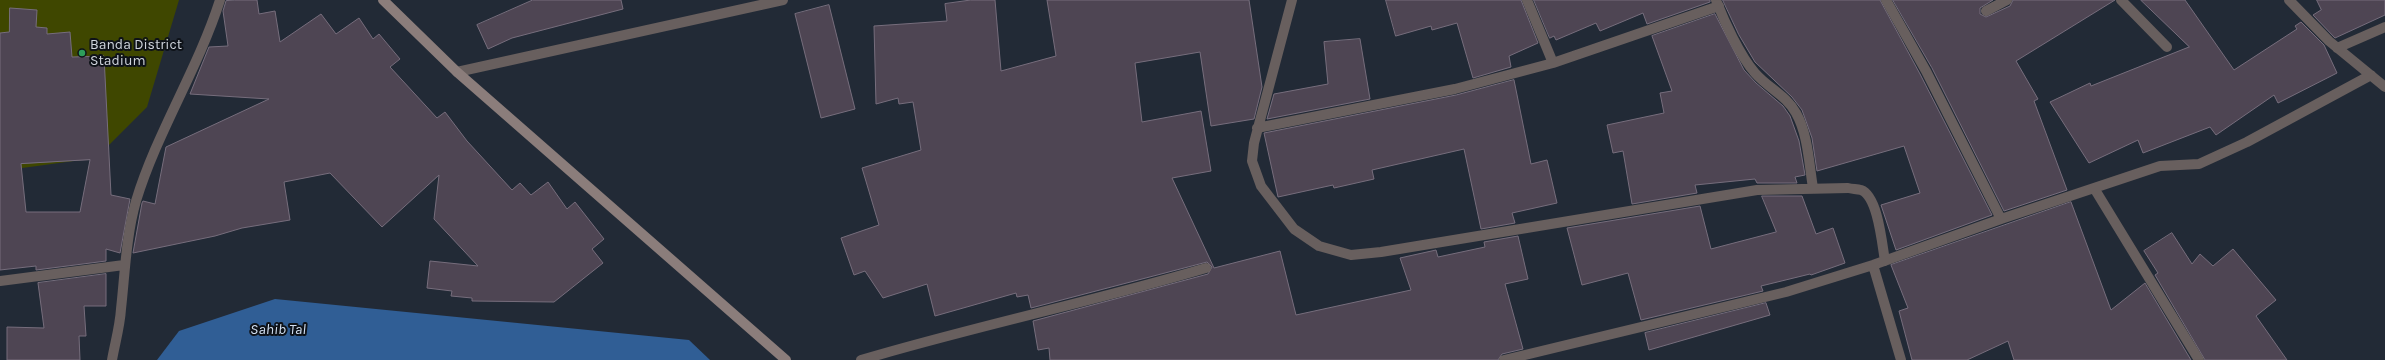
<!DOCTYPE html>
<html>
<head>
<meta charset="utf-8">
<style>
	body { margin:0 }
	canvas { display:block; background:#222a36 }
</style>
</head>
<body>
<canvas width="2385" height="360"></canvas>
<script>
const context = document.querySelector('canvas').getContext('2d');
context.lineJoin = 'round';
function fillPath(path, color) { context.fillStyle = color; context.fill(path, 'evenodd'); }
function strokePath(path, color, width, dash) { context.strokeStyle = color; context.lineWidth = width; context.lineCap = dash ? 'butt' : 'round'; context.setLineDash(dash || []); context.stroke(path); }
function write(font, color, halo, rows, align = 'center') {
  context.font = font + ' Karla,sans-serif'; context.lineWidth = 4; context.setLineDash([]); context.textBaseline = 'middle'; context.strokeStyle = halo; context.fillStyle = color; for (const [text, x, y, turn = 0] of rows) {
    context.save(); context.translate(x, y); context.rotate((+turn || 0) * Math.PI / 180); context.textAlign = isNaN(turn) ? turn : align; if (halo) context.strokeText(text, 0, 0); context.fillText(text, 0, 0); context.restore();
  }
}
const green = new Path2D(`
	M0,0H179L147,107L96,158L0,171Z`);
const water = new Path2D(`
	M275,299L689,340L710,360H157L179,331Z`);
const building = new Path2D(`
	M235,0H257L259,14L275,11L280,42L321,14L336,34L359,18L373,39L379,34L400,59L390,67L437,118L445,112L467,141L512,190L520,183L531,195L548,182L567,209L575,202L604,239L592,249L603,263L554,302L472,301V298L451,296L452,291L427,288L430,261L478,266L434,219L439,175L382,227L330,173L284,182L290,220L242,228L215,236L133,253L142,203L143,201L155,204L166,147L269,99L190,94L209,47L228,46L223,11L226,1Z
	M533,0H621L623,9L512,38L488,49L477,25Z
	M971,0H995L1001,71L1056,56L1047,0H1249L1262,87L1254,119L1211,126L1200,52L1135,63L1142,122L1201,111L1211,171L1172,178L1214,268L1280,251L1296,315L1411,290L1400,258L1436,250L1438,257L1485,247L1484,242L1518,236L1528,279L1505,284L1523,349L1502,354L1498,360H1050L1049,348L1038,350L1033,321L1208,274L1212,267L1207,262L1031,308L1028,295L1017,297L1016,293L935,316L927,284L883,298L865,271L854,275L841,238L879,225L862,168L921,150L913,102L899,104L898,98L876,104L874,26L947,21L945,4Z
	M1386,0H1521L1538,43L1509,56L1511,67L1473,78L1457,23L1432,30L1431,26L1396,36Z
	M1534,0H1710V2L1647,24L1643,13L1600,31L1596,23L1556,40L1554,36L1550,38Z
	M1723,0H1880L1920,74L1992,215L1896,250L1881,205L1920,193L1904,146L1817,171L1812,138L1802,110L1792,97L1755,62L1739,35Z
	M1893,0H1993L1980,8V14L1986,17L2010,6L2013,0H2115L2016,61L2038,99L2034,101L2067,190L2004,211L1932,68Z
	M2141,0H2185L2234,70L2297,29L2295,26L2301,22L2324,45L2337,73L2278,103L2274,95L2216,135L2210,127L2143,153L2138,140L2089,163L2050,102L2090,83L2091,86L2189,47Z
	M2317,0H2385V15L2335,38L2313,15L2321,10Z
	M829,5L855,109L821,118L795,14Z
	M10,8L37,10L36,27L47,28V34L70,32L72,57L104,56L111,195L130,199L120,253L106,249V261L36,270V266L0,270V33L9,32ZM90,160L80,212H26L21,164Z
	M1715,14L1744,70L1756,83L1783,106L1790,116L1799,141L1805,175L1795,177L1797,183H1757L1755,179L1695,185L1697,193L1632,204L1623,151L1613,153L1607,125L1664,113L1660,93L1672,91L1652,36Z
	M1360,39L1370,99L1267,119L1274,94L1328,84L1324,42Z
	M1514,80L1531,164L1547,160L1557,203L1512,213L1515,223L1481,229L1464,149L1372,170L1374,179L1334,188L1333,185L1278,197L1264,133L1456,95Z
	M1762,196H1802L1816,234L1833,228L1845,263L1811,275L1810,274L1761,286L1763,291L1641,320L1628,273L1582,285L1567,228L1700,206L1711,249L1776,232Z
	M2071,202L2111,310L2145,283L2191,360H2014L2008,341L1967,360H1912L1899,311L1908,308L1891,265Z
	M2172,233L2192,264L2200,254L2213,266L2233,249L2276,300L2256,316L2287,360H2205L2155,275L2158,273L2144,251Z
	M106,274V306H84L86,336H79L80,360H7V327L44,328L38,283Z
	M1766,303L1770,315L1649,350L1645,333Z`);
const street = new Path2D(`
	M1292,0L1254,143L1252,161L1261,186L1294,229L1319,246L1351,255L1381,252L1757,190L1848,188C1852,189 1857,189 1861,190C1878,196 1882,244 1885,261
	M1527,0L1553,63
	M1716,0C1724,21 1740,56 1755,73C1768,88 1787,96 1796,113C1808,134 1809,164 1813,188
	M1886,0L1926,71L2001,219
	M2121,0L2167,47
	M2289,0L2329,41L2385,87
	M1986,11L2007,0
	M2337,48L2385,27
	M457,72L783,0
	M1257,128L1455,89L1553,63L1719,6
	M2094,188L2199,360
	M1873,265L1901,360
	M0,281L124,265
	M112,360C115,343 120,326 121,309C125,273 126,236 136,201C157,132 198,69 220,0
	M861,360C975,326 1092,302 1206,268
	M1504,360L1786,292L1873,265L2001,219L2160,166L2199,164L2247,142L2371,75`);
const secondary = new Path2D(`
	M383,0L457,72L786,360`);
const markers = [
	[82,53,4,"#2e9e5b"]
];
const poiNames = [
	["Banda District",90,45],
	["Stadium",90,61]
];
const waterNames = [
	["Sahib Tal",278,330]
];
fillPath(green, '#3f4700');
fillPath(water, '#305e95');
fillPath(building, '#4e4553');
strokePath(building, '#766d7c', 1);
strokePath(street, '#685f5e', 10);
strokePath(secondary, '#8b7d7b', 10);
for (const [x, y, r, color] of markers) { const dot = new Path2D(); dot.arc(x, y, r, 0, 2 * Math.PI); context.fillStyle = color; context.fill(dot); strokePath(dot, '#0e1218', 1.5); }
write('14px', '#cfd4dc', '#0e1218', poiNames, 'left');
write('italic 15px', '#d2dff0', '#0e1218', waterNames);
</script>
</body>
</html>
